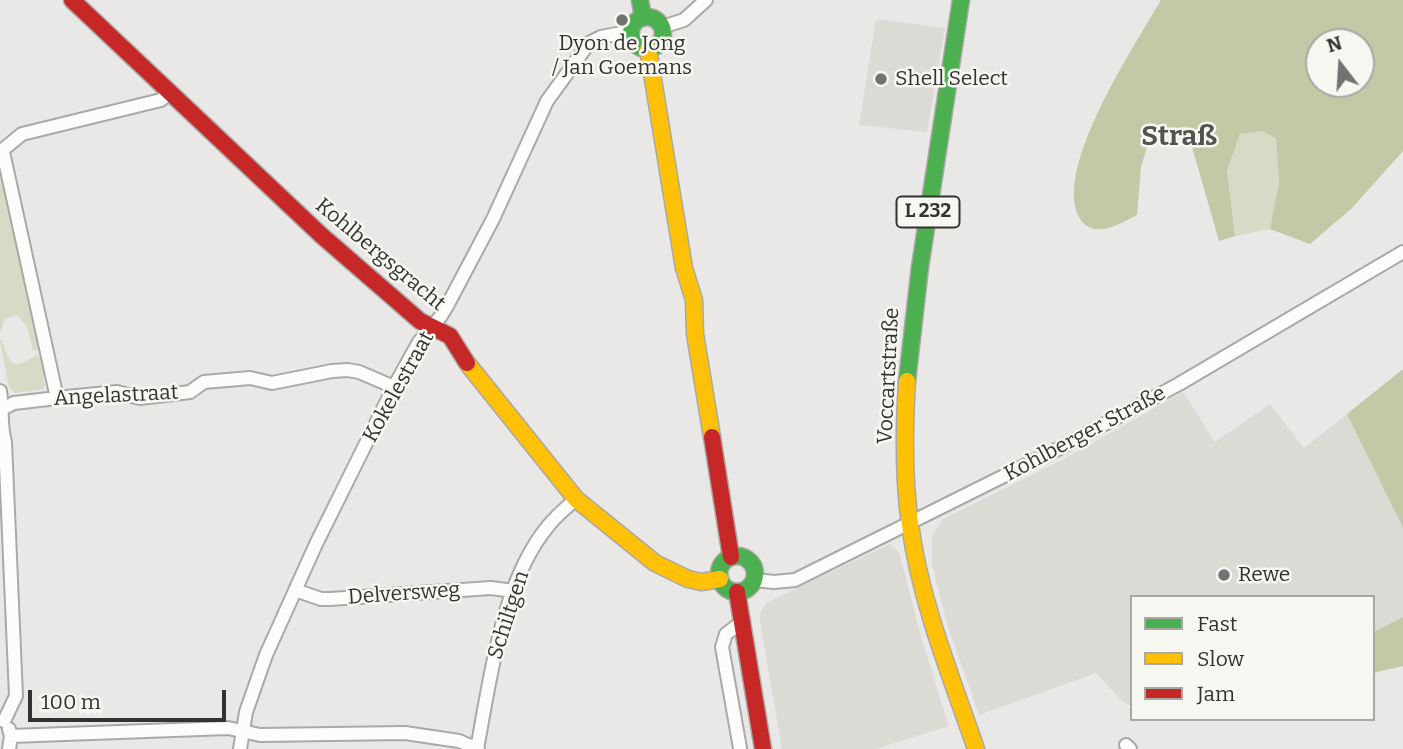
<!DOCTYPE html>
<html>
<head>
<meta charset="utf-8">
<style>
	body { margin:0 }
	#map { position:relative; width:1403px; height:749px; overflow:hidden; background:#e9e8e6; font-family:Bitter,serif }
	canvas { display:block }
	.legend { position:absolute; left:1130px; top:595px; width:245px; height:126px; box-sizing:border-box; background:#f7f7f2; border:2px solid #a8a8a4; margin:0; padding:9px 12px; list-style:none; font-size:21px; color:#323230 }
	.legend li { display:flex; align-items:center; gap:14px; height:35px }
	.legend b { width:35px; border:2px solid #a8a8a4 }
	.north { position:absolute; left:1305px; top:28px; width:70px; height:70px; box-sizing:border-box; background:#f7f7f2; border:2px solid #a8a8a4; border-radius:50%; rotate:343deg; font-size:19px; font-weight:700; line-height:28px; text-align:center; color:#323230 }
	.north::after { content:''; display:block; margin:auto; width:24px; height:32px; background:#727270; clip-path:polygon(50% 0,100% 100%,50% 72%,0 100%) }
	.scale { position:absolute; left:28px; top:690px; width:198px; height:32px; box-sizing:border-box; border:4px solid #323230; border-top:0; padding-left:9px; font-size:21px; line-height:24px; white-space:nowrap; color:#323230; -webkit-text-stroke:5px #f7f7f2; paint-order:stroke }
</style>
</head>
<body>
<div id="map">
<canvas width="1403" height="749"></canvas>
<ul class="legend">
<li><b style="height:9px;background:#4caf50"></b>Fast</li>
<li><b style="height:9px;background:#ffc107"></b>Slow</li>
<li><b style="height:9px;background:#c62828"></b>Jam</li>
</ul>
<div class="north">N</div>
<div class="scale">100 m</div>
</div>
<script>
const context = document.querySelector('canvas').getContext('2d');
context.lineJoin = 'round';
function fillPath(path, color) { context.fillStyle = color; context.fill(path, 'evenodd'); }
function strokePath(path, color, width, dash) { context.strokeStyle = color; context.lineWidth = width; context.lineCap = dash ? 'butt' : 'round'; context.setLineDash(dash || []); context.stroke(path); }
function write(font, color, halo, rows, align = 'center') {
  context.font = font + ' Bitter,serif'; context.lineWidth = 5; context.setLineDash([]); context.textBaseline = 'middle'; context.strokeStyle = halo; context.fillStyle = color; for (const [text, x, y, turn = 0] of rows) {
    context.save(); context.translate(x, y); context.rotate((+turn || 0) * Math.PI / 180); context.textAlign = isNaN(turn) ? turn : align; if (halo) context.strokeText(text, 0, 0); context.fillText(text, 0, 0); context.restore();
  }
}
const built = new Path2D(`
	M876,19L945,28L927,132L859,125Z
	M1183,392L1215,442L1270,404L1304,448L1347,414L1403,528V617L1373,632V597H1132V707L1121,700L1096,673L979,715L948,627L932,564V536L943,519L1064,459Z
	M890,544L899,552L922,640L949,726L875,749H782L759,615L766,603Z`);
const green = new Path2D(`
	M1262,131L1276,137L1279,182L1270,229L1235,236L1227,171L1240,134Z
	M4,177L40,350L33,351L27,326L17,315L5,319L0,333V178Z
	M2,339L6,353L12,363L20,364L38,355L39,358L42,357L47,375L43,376L45,385L43,389L15,393L9,388L0,340Z`);
const forest = new Path2D(`
	M1161,0H1403V151L1352,208L1310,244L1270,229L1279,182L1276,138L1262,131L1240,134L1227,171L1235,236L1219,241L1186,126L1149,141L1141,167L1137,215C1120,224 1092,241 1079,217C1053,168 1135,45 1161,0ZM1319,42H1361V84H1319Z
	M1403,369V528L1347,414Z
	M1403,617V666L1373,673V632Z`);
const street = new Path2D(`
	M662,27L684,20L706,0
	M0,152L22,134L161,100L168,93
	M3,152L57,398
	M0,391C3,409 0,425 5,442L16,696L4,721
	M0,410L14,403L57,398L117,392L140,398L190,392L204,382L250,378L272,383L332,371L348,370L359,372L394,387
	M755,580L774,582L795,580L1058,449L1179,384L1403,252
	M295,590L321,599H330L491,588L514,591
	M11,736L228,728L260,735L405,733L459,741L478,749
	M1126,745L1130,749
	M740,748L722,647L726,634L743,621
	M9,749L11,736L9,729
	M240,749L246,712L266,655L316,544L394,387L419,342L441,316L447,306L493,219L547,101L589,43L601,37L632,31
	M477,749C490,680 502,580 549,525C557,515 567,507 576,499`);
const fast = new Path2D(`
	M640,0L643,18
	M631 33a16 16 0 1 1 32 0a16 16 0 1 1-32 0Z
	M907,381L920,267L961,0
	M719 574a18 18 0 1 1 36 0a18 18 0 1 1-36 0Z`);
const slow = new Path2D(`
	M648,49L684,268L694,300L695,334L712,437
	M467,363L576,499L655,563L688,579L701,582L720,579
	M907,381C904,429 903,476 910,524C920,601 951,676 976,749`);
const jam = new Path2D(`
	M72,0L321,235L420,321L450,336L467,363
	M712,437L731,557
	M737,592L763,749`);
const markers = [
	[622,20,7,"#727270"],
	[881,79,7,"#727270"],
	[1224,575,7,"#727270"]
];
const shields = [
	[928,212,63]
];
const shieldNames = [
	["L 232",928,212]
];
const poiNames = [
	["Dyon de Jong",622,44,"center"],
	["/ Jan Goemans",622,68,"center"],
	["Shell Select",895,79],
	["Rewe",1238,575]
];
const streetNames = [
	["Kohlbergsgracht",380,255,40],
	["Voccartstraße",889,376,-87],
	["Kokelestraat",399,387,-61],
	["Angelastraat",116,396,-3],
	["Kohlberger Straße",1085,434,-28],
	["Delversweg",404,594,-4],
	["Schiltgen",509,615,-72]
];
const districtNames = [
	["Straß",1179,137]
];
fillPath(built, '#dbdad4');
fillPath(green, '#d7dac5');
fillPath(forest, '#c3c8a7');
strokePath(street, '#a9a9a7', 16);
strokePath(fast, '#a9a9a7', 19);
strokePath(slow, '#a9a9a7', 19);
strokePath(jam, '#a9a9a7', 19);
strokePath(street, '#fcfcfb', 12);
strokePath(fast, '#4caf50', 16);
strokePath(slow, '#ffc107', 16);
strokePath(jam, '#c62828', 16);
for (const [x, y, r, color] of markers) { const dot = new Path2D(); dot.arc(x, y, r, 0, 2 * Math.PI); context.fillStyle = color; context.fill(dot); strokePath(dot, '#f7f7f2', 2.5); }
for (const [x, y, w] of shields) { const box = new Path2D(); box.roundRect(x - w / 2, y - 15.5, w, 31, 5); context.fillStyle = '#f7f7f2'; context.fill(box); strokePath(box, '#323230', 2); }
write('bold 19px', '#323230', null, shieldNames);
write('21px', '#323230', '#f7f7f2', poiNames, 'left');
write('21px', '#323230', '#f7f7f2', streetNames);
write('bold 28px', '#53534f', '#f7f7f2', districtNames);
</script>
</body>
</html>
